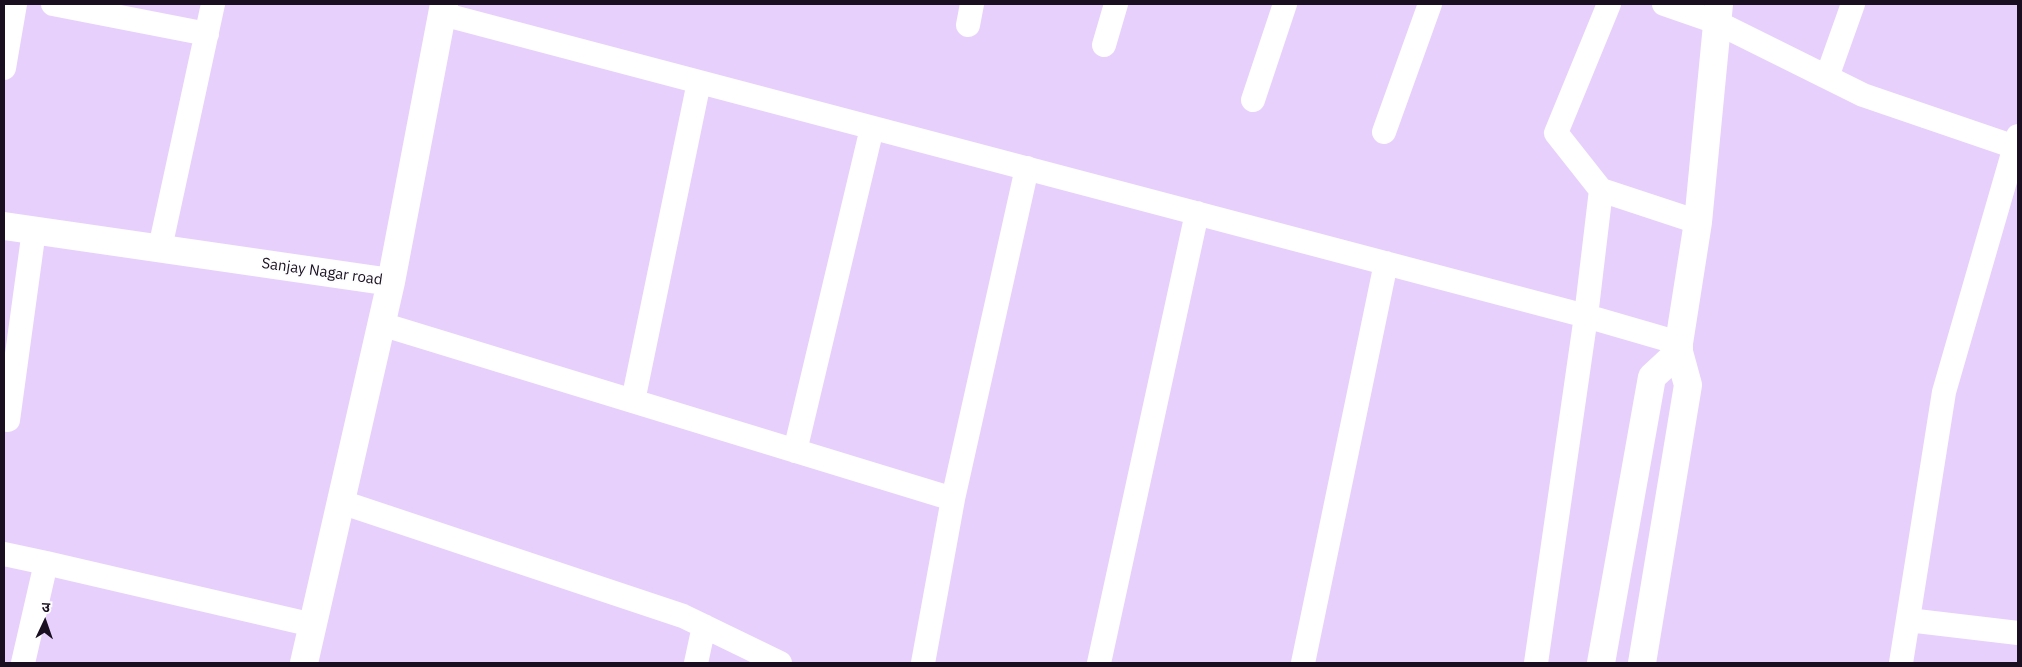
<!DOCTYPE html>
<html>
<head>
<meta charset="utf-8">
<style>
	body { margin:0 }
	#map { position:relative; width:2022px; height:667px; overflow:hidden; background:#e7d1fc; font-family:"IBM Plex Sans","Noto Sans Devanagari",sans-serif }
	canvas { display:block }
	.frame { position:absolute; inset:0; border:5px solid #190f21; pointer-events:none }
	.north { position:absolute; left:20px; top:597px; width:50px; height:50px; -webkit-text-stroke:4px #fdfdfd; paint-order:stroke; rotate:3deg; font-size:14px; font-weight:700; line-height:20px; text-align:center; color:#190f21 }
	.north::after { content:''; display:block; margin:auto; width:18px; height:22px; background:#190f21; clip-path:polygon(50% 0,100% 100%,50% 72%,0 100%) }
</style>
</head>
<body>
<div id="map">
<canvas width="2022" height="667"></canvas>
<div class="frame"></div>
<div class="north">उ</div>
</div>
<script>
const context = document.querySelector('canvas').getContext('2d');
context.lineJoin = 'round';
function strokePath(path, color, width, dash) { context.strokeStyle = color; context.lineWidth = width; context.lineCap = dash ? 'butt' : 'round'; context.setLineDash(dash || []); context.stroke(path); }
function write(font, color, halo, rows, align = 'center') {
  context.font = font + ' "IBM Plex Sans",sans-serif'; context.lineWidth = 4; context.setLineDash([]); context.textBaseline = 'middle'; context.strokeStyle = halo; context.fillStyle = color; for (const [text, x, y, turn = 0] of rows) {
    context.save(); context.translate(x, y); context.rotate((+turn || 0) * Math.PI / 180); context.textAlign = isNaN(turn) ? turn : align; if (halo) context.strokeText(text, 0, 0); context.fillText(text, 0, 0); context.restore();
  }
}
const minor = new Path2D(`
	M53,4L207,34
	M1664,4L1716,22L1863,95L2018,148
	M442,14L1586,316L1679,343
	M968,25L972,4
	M1104,45L1116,4
	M4,68L15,4
	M1827,77L1853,4
	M1253,100L1285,4
	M1384,132L1430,4
	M1601,190L1698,222
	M160,248L213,4
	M381,324L953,499
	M633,401L699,82
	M8,420L34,230
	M795,451L872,128
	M341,502L683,616L780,663
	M4,554L46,563
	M1908,620L2018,633
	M23,663L46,563L313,625
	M696,663L704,626
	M923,663L953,499L1027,168
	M1099,663L1197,213
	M1303,663L1386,263
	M1536,663L1586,316L1601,190L1556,133L1609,4
	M1901,663L1944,392L2018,136`);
const tertiary = new Path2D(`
	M4,226L391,282L444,4
	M304,663L391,282
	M1601,663L1652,377L1679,352
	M1642,663L1688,385L1679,352V343L1698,222L1719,4`);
const streetNames = [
	["Sanjay Nagar road",322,272,8]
];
strokePath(minor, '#fff', 24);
strokePath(tertiary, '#fff', 28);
write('15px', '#190f21', '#fdfdfd', streetNames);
</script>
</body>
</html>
